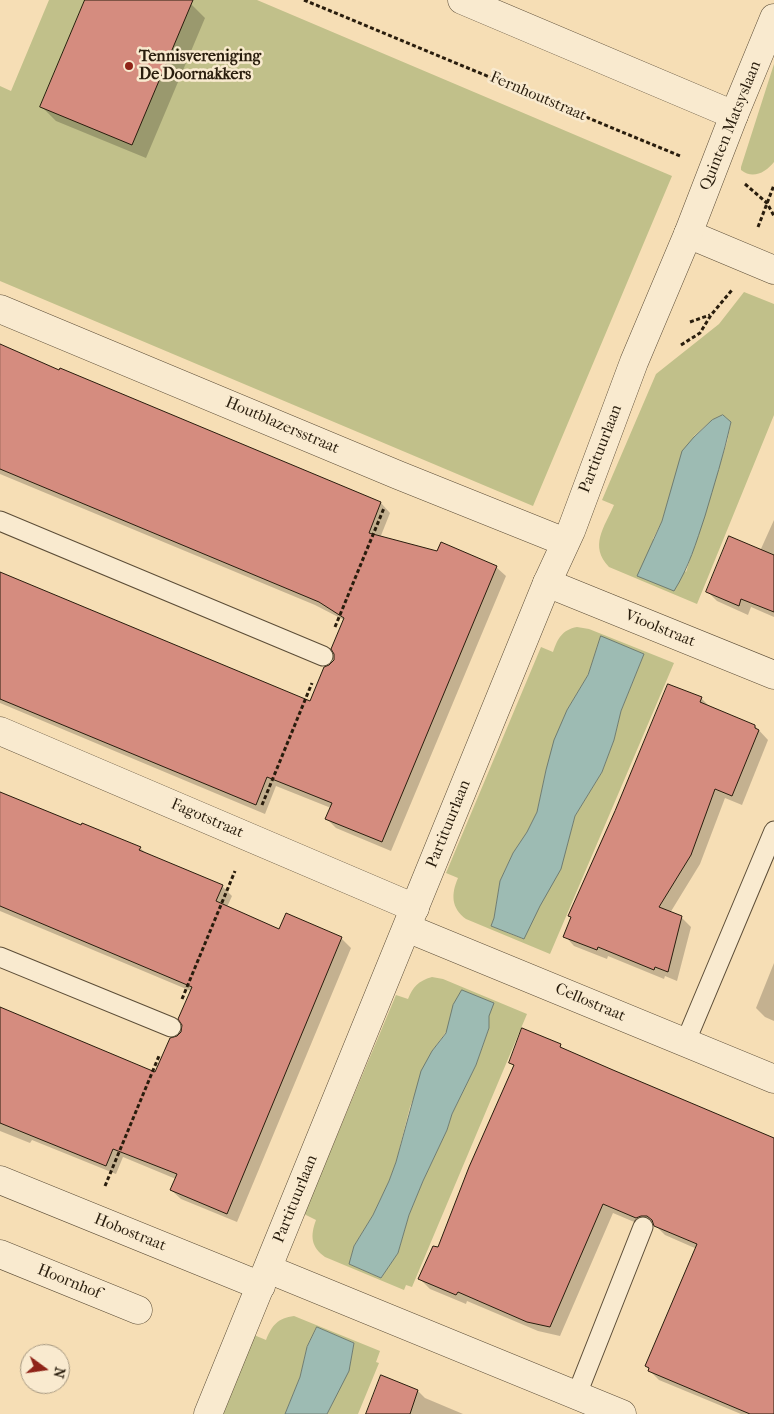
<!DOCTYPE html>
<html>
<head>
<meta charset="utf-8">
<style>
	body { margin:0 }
	#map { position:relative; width:774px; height:1414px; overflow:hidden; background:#f6deb5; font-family:"IM FELL French Canon",serif }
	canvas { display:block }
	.north { position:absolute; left:20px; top:1344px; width:50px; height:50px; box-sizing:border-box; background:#f9eacf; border:1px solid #a69881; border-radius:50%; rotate:104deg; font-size:14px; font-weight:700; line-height:20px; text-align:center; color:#291d0d }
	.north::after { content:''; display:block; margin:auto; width:18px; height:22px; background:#8f2418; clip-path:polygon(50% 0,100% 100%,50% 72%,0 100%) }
</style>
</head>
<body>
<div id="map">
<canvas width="774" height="1414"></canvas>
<div class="north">N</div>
</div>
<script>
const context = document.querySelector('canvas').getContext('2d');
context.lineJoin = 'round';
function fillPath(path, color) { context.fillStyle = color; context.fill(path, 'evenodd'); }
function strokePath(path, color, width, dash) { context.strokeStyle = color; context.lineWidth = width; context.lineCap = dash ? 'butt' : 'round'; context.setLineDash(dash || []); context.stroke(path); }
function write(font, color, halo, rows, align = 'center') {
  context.font = font + ' "IM FELL French Canon",serif'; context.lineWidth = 5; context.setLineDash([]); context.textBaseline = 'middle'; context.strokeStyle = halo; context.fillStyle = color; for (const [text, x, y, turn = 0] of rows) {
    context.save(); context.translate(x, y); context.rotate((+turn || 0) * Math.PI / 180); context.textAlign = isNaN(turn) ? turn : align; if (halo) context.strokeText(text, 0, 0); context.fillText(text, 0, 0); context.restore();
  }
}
const green = new Path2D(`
	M49,0H257L672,176L533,506L0,281V86L11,91Z
	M774,64V162C766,172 753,180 741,170V167Z
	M744,292L774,304V415L697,604L609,567C589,546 604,528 614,505L602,500L656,374L719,324ZM723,415L731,422L727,442L686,572L653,539L662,521L670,494L694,436L712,420Z
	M577,627L589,629L674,663L550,954L466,919C451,908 451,894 458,878L446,873L541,647L553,652C558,638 562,630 577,627ZM601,637L644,654L621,711L614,740L602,772L575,816L567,846L523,939L491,926L494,918L500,881L513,853L527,832L537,812L546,770L567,710L588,675Z
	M432,977L443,979L527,1014L412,1287L406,1285L404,1290L325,1257C311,1247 310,1236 316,1220L304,1214L396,995L408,999C413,987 418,981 432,977ZM489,1016V1028L476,1065L452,1114L447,1130L423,1181L409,1215L398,1253L381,1278L349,1264L354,1246L373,1215L389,1181L396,1162L410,1107L432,1051L446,1032Z
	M294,1316L380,1351L376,1362L379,1363L358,1414H327L349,1370L354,1343L317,1327L307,1347L300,1377L285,1414H221L254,1335L266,1340C272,1325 278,1318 294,1316Z`);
const water = new Path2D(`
	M723,415L731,422C724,454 714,485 705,516C696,543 689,567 674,591L637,576L662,521L682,451L694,437L712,420Z
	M601,636L644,654L621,711L614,740L602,772L575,816L561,869L540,906L524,939L491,926L494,918L500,881L513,853L527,832L537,812L546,770L554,740L567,710L588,675Z
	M462,990L494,1003L489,1016V1028L476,1065L452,1114L447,1130L423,1181L409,1215L398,1253L381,1278L349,1264L354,1246L373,1215L389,1181L396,1162L421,1071L432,1051L446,1033L453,1005Z
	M317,1327L354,1343L349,1371L327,1414H285L300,1377L307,1347Z`);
const shadow = new Path2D(`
	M86,0H181L191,4L205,18L146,158L56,121L42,107Z
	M0,345L60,371L61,370L381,503L390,513L380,538L496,567L506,576L391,851L336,828L327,819L331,808L276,786L265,814L0,703V574L310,703L335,660L344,620L315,605L0,474Z
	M774,520V617L751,607L748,615L717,601L708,592L760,551Z
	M701,698L710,707L755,726L768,740L742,805L725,798L700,864L670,913L681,917L691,927L677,981L665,976L664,979L608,956L607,959L574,946L565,936Z
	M0,792L82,827L140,848L147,854L222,886L232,896L227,907L280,931L341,938L351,948L237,1222L181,1199L171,1190L176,1179L123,1157L116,1174L32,1140L30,1143L0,1131V1009L156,1073L182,1032L191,991L0,911Z
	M774,963V1021L765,1017L756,1008Z
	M560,1046L565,1050L774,1139V1414H741L659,1380L649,1370L647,1366L697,1249L665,1235L655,1225L646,1227L613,1213L560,1336L538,1331L467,1301L466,1304L430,1289L420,1279L438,1249L515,1067L511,1062Z
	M418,1391L425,1398L463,1414H366Z`);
const building = new Path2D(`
	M85,0H193L132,145L40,107Z
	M0,344L59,370L60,368L381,502L369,533L437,551L441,542L497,566L382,842L325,819L332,803L267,777L256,805L0,699V572L310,701L324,667L329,665L334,660V654L331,649L344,618L319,602L0,469Z
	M729,536L774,555V612L741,599L739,606L706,592Z
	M668,684L702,697L700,702L755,725V728L759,730L732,796L715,789L691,855L659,907L682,916L668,972L655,967L654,970L598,947L597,950L563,937L571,917L568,916L615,811Z
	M0,792L81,825L82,823L141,847L139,850L223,885L216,901L279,929L286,913L342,937L227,1214L170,1190L177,1174L113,1149L106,1166L0,1123V1007L155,1072L170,1038L177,1036L181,1032L182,1025L178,1019L192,987L0,906Z
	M522,1028L561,1044L560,1047L613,1070L774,1138V1414H750L648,1371L649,1368L645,1366L697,1244L654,1226L652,1220L647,1216H641L636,1218L603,1204L550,1327L527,1322L458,1292L456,1295L418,1279L433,1246L438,1247L469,1167L514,1065L509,1063Z
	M381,1375L418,1390L410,1414H366Z`);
const path = new Path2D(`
	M304,0L680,156
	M745,184L767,203L774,216
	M758,227L774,185
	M690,322L710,315
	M681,345L700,333L711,315L732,290
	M335,627L384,508
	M262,805L312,683
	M182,999L235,871
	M105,1186L159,1056`);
const service = new Path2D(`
	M0,521L323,656
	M0,957L171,1027
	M685,1043L774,831
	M577,1394L643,1227`);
const minor = new Path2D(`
	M462,0L734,115
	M688,234L774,270
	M0,309L398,475L565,542
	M547,583L774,675
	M0,731L415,908
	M407,928L774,1079
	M0,1180L261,1286
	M0,1254L138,1310
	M268,1269L622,1414`);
const tertiary = new Path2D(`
	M208,1414L547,583L571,531L634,362L688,234L734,115L774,18`);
const markers = [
	[129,66,5,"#8f2418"]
];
const poiNames = [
	["Tennisvereniging",139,57],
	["De Doornakkers",139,75]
];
const streetNames = [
	["Fernhoutstraat",538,97,23],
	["Quinten Matsyslaan",731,126,-68],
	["Houtblazersstraat",282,426,23],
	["Partituurlaan",601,449,-69],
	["Vioolstraat",660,629,22],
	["Fagotstraat",207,819,23],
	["Partituurlaan",449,824,-68],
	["Cellostraat",590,1003,23],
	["Partituurlaan",296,1199,-68],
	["Hobostraat",130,1233,22],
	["Hoornhof",69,1282,22]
];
fillPath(green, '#c1c08a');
fillPath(water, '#9dbbb3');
strokePath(water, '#6f7c71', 1);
fillPath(shadow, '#0003');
fillPath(building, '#d58c7f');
strokePath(building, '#291d0d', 1);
strokePath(service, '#5c4d37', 21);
strokePath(minor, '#5c4d37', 29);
strokePath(tertiary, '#5c4d37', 29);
strokePath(path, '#291d0d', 3, [4, 2.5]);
strokePath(service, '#f9eacf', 19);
strokePath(minor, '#f9eacf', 28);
strokePath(tertiary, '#f9eacf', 28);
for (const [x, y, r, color] of markers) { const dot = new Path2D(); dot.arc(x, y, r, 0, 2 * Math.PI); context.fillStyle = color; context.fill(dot); strokePath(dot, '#f9eacf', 2); }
write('bold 16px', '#291d0d', '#f9eacf', poiNames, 'left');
write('16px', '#291d0d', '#f9eacf', streetNames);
</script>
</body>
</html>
